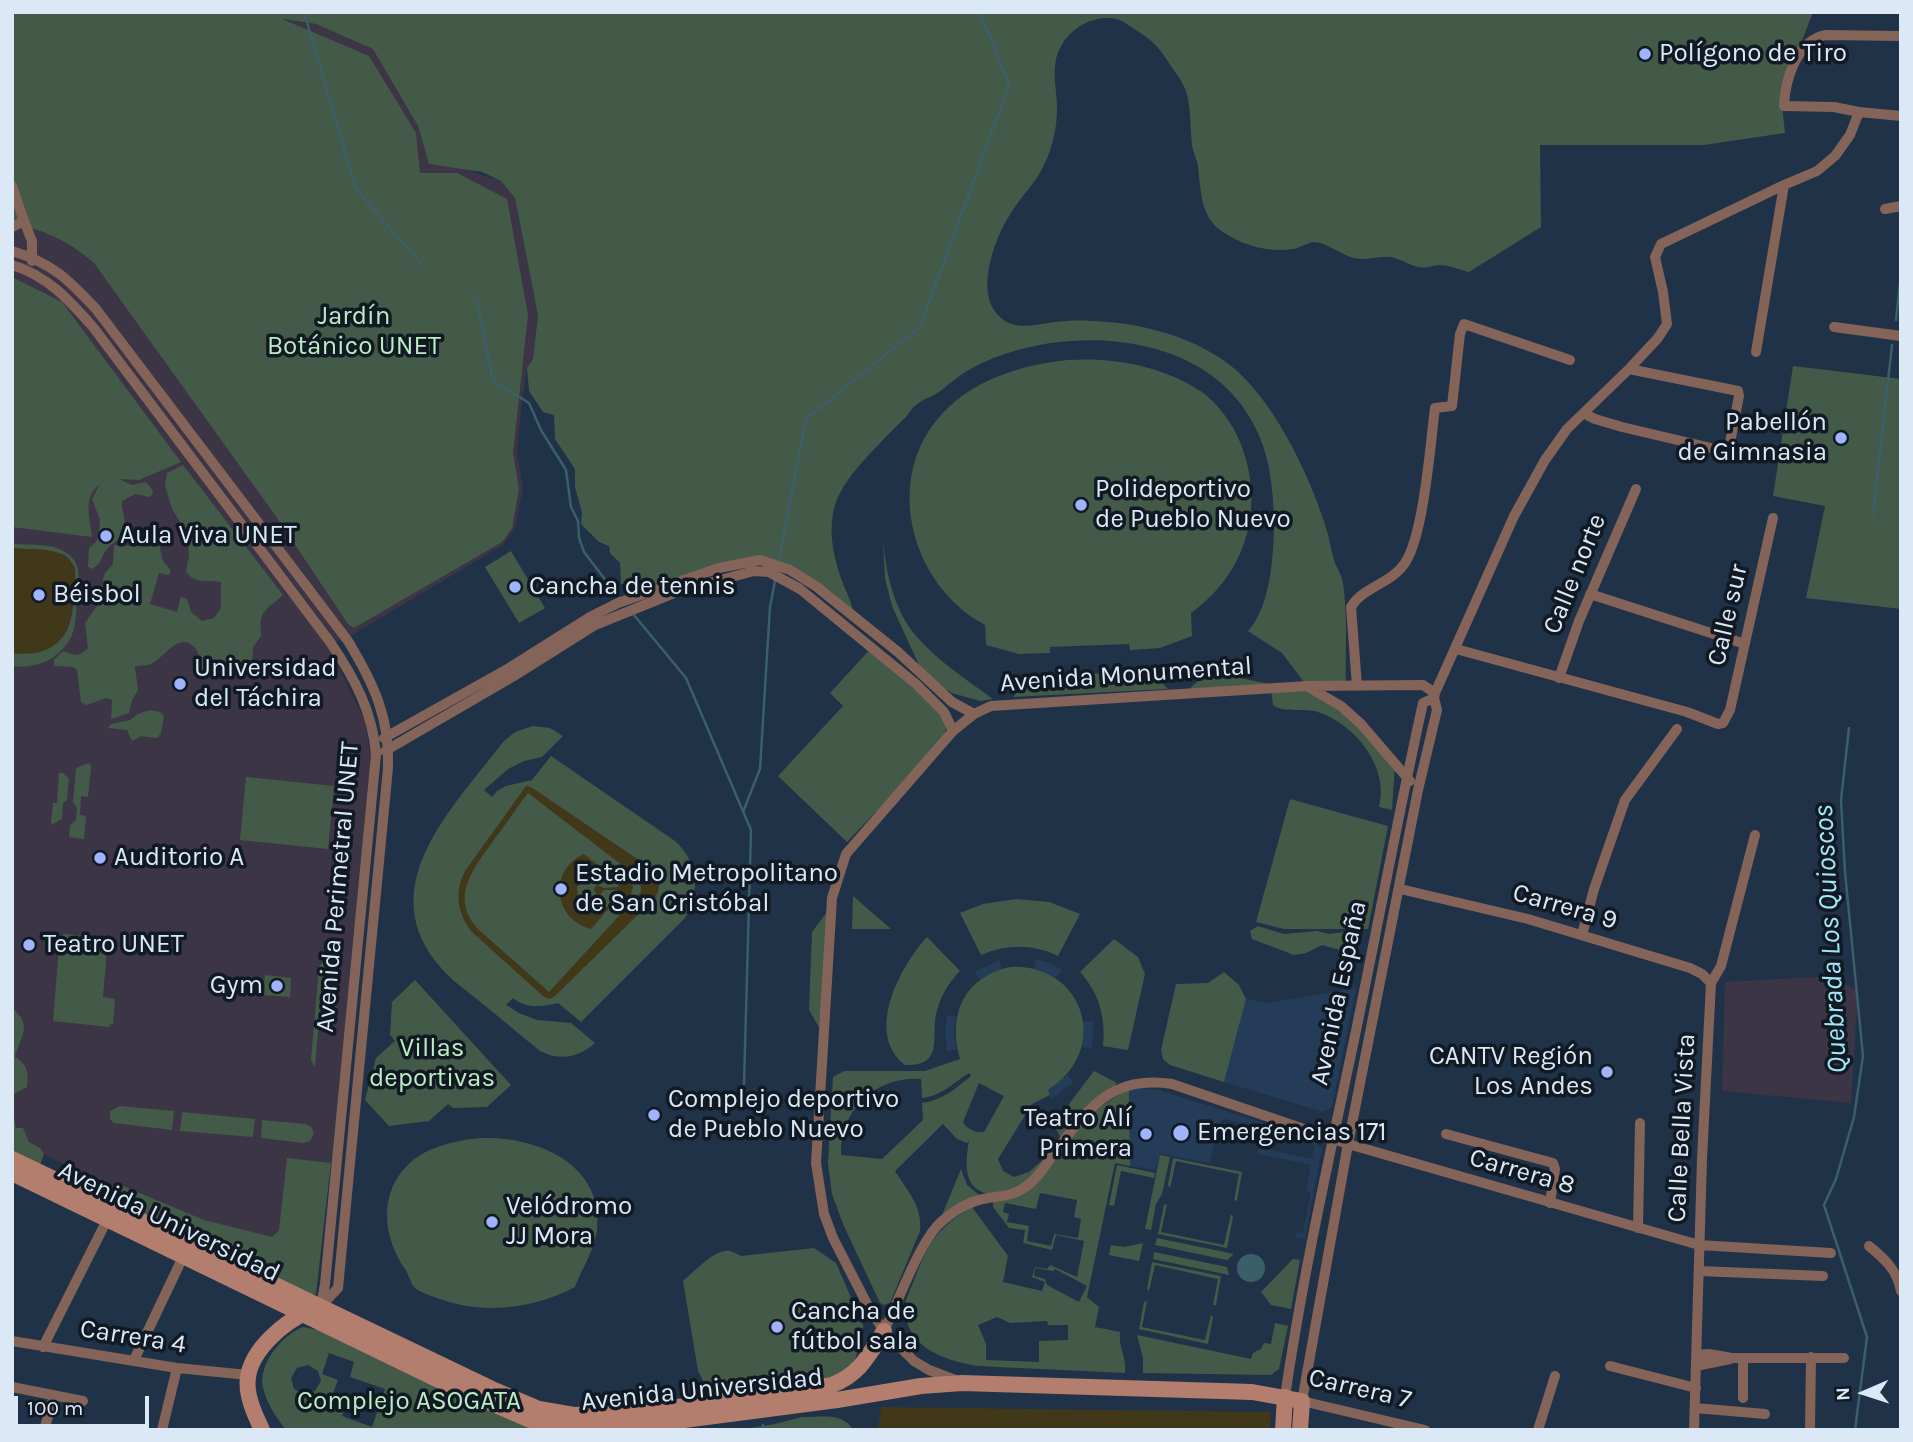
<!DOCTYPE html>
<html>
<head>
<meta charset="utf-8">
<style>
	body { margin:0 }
	#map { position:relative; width:1913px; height:1442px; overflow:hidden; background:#1f3248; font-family:Karla,sans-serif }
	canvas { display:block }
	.frame { position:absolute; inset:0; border:14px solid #dbe8f6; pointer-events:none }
	.north { position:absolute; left:1829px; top:1358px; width:70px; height:70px; -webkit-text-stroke:5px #111923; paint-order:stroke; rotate:267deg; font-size:19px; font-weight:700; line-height:28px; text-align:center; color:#dbe8f6 }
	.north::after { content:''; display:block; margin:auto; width:24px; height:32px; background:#dbe8f6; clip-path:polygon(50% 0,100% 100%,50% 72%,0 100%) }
	.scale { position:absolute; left:14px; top:1396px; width:135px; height:32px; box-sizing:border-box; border:4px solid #dbe8f6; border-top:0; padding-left:9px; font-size:21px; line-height:24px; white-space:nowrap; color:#dbe8f6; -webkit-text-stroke:5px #111923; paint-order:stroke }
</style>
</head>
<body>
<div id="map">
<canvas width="1913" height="1442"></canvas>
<div class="frame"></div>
<div class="north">N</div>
<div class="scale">100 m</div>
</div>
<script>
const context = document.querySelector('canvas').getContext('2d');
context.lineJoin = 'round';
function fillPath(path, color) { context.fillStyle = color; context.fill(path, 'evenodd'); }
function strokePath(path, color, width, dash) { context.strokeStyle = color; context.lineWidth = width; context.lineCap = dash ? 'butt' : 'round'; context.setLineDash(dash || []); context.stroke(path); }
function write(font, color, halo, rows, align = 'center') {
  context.font = font + ' Karla,sans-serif'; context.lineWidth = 7; context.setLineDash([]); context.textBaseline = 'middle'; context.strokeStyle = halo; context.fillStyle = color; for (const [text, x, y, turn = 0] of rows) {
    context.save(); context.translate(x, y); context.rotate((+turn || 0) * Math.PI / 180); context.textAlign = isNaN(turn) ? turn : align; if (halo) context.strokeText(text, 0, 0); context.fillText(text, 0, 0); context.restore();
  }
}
const built = new Path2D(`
	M1036,959L1049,963L1062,970L1056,978L1034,968Z
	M999,960L1002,969L980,980L974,972Z
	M1356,988L1332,1107L1323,1112L1224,1082L1246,999L1266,1003Z
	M947,1015L956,1017L954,1033L957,1049L947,1052L945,1033Z
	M1093,1021V1035L1092,1049L1082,1047L1083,1022Z
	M1067,1075L1074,1082L1052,1099L1048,1090Z
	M1140,1088L1158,1090L1312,1138L1322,1149L1305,1239L1297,1238L1295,1232L1303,1233L1311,1192L1306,1191L1311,1165L1259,1154L1257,1150L1261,1148L1312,1159L1314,1145L1223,1118L1209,1163L1160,1154L1155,1170L1130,1166L1129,1090Z`);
const education = new Path2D(`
	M12,12H253L278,19L316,24L373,48L418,126L429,164L461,168L501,181L515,198L538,315L533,359L527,368L521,409L517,454L523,488L515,529L503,545L344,640L342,638L329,648L365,721L371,757L333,1146L315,1285L12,1139Z
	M1834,976L1858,992L1851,1103L1722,1091L1725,982Z`);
const green = new Path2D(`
	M12,12H1813L1781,96L1785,133L1704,145H1540L1541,227L1469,272C1460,270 1449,265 1440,265C1432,265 1427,269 1418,267C1409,265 1401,259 1391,257C1379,256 1367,261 1354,258C1341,255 1326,242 1314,242C1306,243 1300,248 1293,249C1270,253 1241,245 1223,232C1200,217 1201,191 1198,166C1197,159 1193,153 1192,145C1190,128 1191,111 1187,94C1183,81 1176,74 1169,63C1157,44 1151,40 1133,28C1128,25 1125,22 1120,20C1099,13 1074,25 1063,43C1049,64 1057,85 1057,108C1057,127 1053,147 1044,165C1036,183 1021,196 1011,213C996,235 977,285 994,310C1010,333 1031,325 1054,322C1066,321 1078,320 1091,321C1136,322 1185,334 1223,360C1272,393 1312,479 1328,534C1330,544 1332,554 1335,563C1338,570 1342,576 1343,583C1348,616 1345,653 1346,686H1309L1341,706L1395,764L1392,810L1379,807C1390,766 1353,722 1315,711C1302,708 1282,713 1273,705L1271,689L1307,686L1282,653L1248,631C1271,606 1274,553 1274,520C1273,488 1270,456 1255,427C1208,331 1069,323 982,363C966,370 953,381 939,392C932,397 922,399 916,405C912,408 909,413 906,417C898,425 890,432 883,440C864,460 838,485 833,513C829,536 834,559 842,581C846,593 853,602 853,615L817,587L760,560L652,590L634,584H621L620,563L610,553L609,546L599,542L581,524L582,513L575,487V469L555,439L554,415L543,412L529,391L527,368L533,359L538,315L515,198L501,181L482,172L429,164L418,126L373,49L316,24L282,19L369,56L416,133L420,173H457L507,199L528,315L513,453L519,489L512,528L502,542L354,628L348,624L275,515L94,263C65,238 48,233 12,222Z
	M12,277L62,302L181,462L139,480L119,479L132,485L146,482L152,489L153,494L149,497L135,494L122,501C121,511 126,518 125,529C123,540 114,541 107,549C100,558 102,565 91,569L88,566L89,548L96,542L99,534L100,520L92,499L100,484C82,498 90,517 92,537L12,527Z
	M1068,360C1114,357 1163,366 1202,392C1218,404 1233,424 1240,442C1266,506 1247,573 1191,613L1192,636L1160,648L1130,650L1129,644L1050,647V653L1019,654L986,645L985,625C907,583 880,469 950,406C981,377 1027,364 1068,360Z
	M1793,366L1901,379V609L1806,598L1825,506L1773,496Z
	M183,465L283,595C264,612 259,610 261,636L253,647L252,667L241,674L222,667L204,672L199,667C200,659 200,652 193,646C178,632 164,658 151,664C145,667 141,664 135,667L138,690L132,700L129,713L111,719L112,700L106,698L87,705L81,702L77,670L73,667L54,666V660L63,651C74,655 78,658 88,648L85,623L102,599L103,579L105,573L113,564L114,545L139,546L150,539C164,543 158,552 164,562C166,565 169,568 171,571L169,575L159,573L150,604L177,612L181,597L187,599L191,612L202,621L214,618L221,608V582C208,580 195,584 186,572L189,556L188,543L183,540L179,520L172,509L165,485L167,473Z
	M883,540C886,573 894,611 917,637C938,661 967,680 993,699L980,701L952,693L924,676L892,606L885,578Z
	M12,544C28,545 51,543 65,552C82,562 79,578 77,595C76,608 77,625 71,637C59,660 36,669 12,666V653C27,654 41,655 54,645C60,641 65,635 68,628C74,614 81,566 66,556C53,548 28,550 12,548Z
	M511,551L545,608L519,623L485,567Z
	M874,645L947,720L945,733L906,780L847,842L778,776L843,706L830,693Z
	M1212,668L1240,678L1269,684L1189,689Z
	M1151,671L1168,689L1013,697L1028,677Z
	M150,710L160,712L164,716L161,733L157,738L141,736L132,741L127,730L108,728L111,724L130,720L138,714Z
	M533,726L550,728L563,736L542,757L524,761L508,769L484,790L492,797L497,791L506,786L532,780L551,756L675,841C698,862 701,891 685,918L581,1022L558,1003C542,1007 526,1009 513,998L506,1005L519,1013L537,1020L571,1023L595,1043C578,1058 560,1061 540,1051C519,1034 499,1017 478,1000C466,990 452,981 442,969C369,887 454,807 503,742L515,732Z
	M89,763L91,767L88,797L81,796L80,815L86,816L84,839L69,837L70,825L76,820L77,808L73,802L76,768Z
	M59,773H63L69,779L67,800L63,803L62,819L51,825L53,803H57Z
	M246,777L334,786L328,849L240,840Z
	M1290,799L1388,826L1368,929H1284L1256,922Z
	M853,896L891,929H852Z
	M1016,899L1049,902L1080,914L1058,956C1033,944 1007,944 981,955L960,913L983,904Z
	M830,908L823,1034L809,1010L812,932Z
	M1258,926L1284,934L1317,931L1329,934L1354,931L1358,935C1360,944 1355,949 1347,952L1322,945L1306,953L1294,955L1252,939L1250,931Z
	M65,934L108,938L103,997L115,999L113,1024H110L109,1027L53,1021L60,936Z
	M927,937L960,971C948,983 940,997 936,1014C931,1039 944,1066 905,1065C864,1034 900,966 927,937Z
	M1114,939L1138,957L1145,974L1128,1050L1103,1046C1106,1018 1099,993 1080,972Z
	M324,960L315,1067L311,1060L319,967Z
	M1010,967C1084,963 1112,1050 1048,1090L1050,1095L1032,1104L998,1159L1003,1171L1014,1177L1029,1172L1047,1156L1027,1186C1017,1188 1000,1196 990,1194C961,1190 966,1160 969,1140L967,1143L957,1139L943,1124L895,1171C907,1190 923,1207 920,1231L890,1303L884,1305L880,1303L843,1224L832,1194L828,1163L833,1077L844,1071H925L960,1059C948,1016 962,978 1010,967ZM969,1073L971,1076C955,1089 943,1100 922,1103L923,1120L882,1159L841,1155C840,1109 876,1076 921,1079L922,1098C942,1096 953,1083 969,1073ZM979,1083L1004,1096L984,1132C975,1133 967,1129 963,1122Z
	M1224,972L1239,985L1246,999L1224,1082L1170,1065L1163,1059L1161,1050L1176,984L1208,983Z
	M265,975L291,978L290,997L263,995Z
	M415,980L511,1085L487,1107L453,1108L448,1104L429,1121L389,1126L365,1100L376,1058L395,1041L390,1035L392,1002Z
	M12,1007C16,1012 21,1016 23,1022C27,1032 17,1047 15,1057C28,1065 29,1073 27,1087L12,1095Z
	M1094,1071L1117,1083L1110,1093L1061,1138L1056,1129L1069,1104Z
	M1129,1090L1130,1166L1115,1163L1087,1297L1099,1307L1095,1327L1120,1332C1118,1346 1127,1358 1125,1373L978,1366C941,1360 900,1345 906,1300C925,1255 927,1233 972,1207L1008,1256L1003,1282L1042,1291L1045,1282L1032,1277L1035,1267L1047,1269L1050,1265L1077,1277L1084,1241L1056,1235L1052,1250L1023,1243L1025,1230L1009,1228L993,1207V1201L1011,1199C1044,1163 1085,1108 1129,1090ZM1040,1193L1077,1200L1074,1217L1081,1219L1078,1238L1054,1234L1051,1246L1027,1241L1029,1226L1007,1222L1009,1214L1003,1212L1005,1203L1036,1209ZM1035,1268L1053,1271L1055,1269L1087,1286L1079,1302L1047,1285L1045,1279L1034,1276ZM997,1317L1010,1323L1047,1321L1048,1325H1068V1340L1039,1341V1362L986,1360V1344L978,1325Z
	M120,1106L174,1111L172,1130L114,1123L110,1119V1111Z
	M12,1108L16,1128H23L29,1142L40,1148L44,1154L40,1165L12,1153Z
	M182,1112L255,1119L253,1137L180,1131Z
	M262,1120L306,1124L312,1128L314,1134L310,1141L304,1143L261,1138Z
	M481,1138C537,1136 605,1164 597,1231C594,1251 582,1268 575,1287C532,1310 480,1315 434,1297C429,1295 419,1292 415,1288C410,1283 409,1274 405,1269C382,1236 378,1191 411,1162C429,1146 458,1140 481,1138Z
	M1160,1155L1170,1157L1162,1194L1156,1204L1151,1230L1145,1229Z
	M287,1158L331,1163L316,1294L308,1295L116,1206L123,1186L204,1220L272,1237L279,1230Z
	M1173,1158L1242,1172L1237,1200L1234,1201L1239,1174L1176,1161L1170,1188L1168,1185Z
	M1117,1165L1155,1173L1154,1178L1121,1171L1114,1206L1109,1205Z
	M961,1169L967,1185L979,1195L942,1215Z
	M1167,1204L1161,1232L1224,1245L1231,1214L1233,1217L1227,1248L1158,1234L1164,1205Z
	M1157,1238L1234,1254L1227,1260L1155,1245Z
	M1143,1243L1139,1261L1109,1255L1111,1245L1124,1247Z
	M814,1248L836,1263L863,1325V1337L854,1362L837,1376L718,1393L706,1386L698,1371L683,1281C694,1272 715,1248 730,1251C734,1252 737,1254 741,1256Z
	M1154,1252L1227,1267L1229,1275L1153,1259Z
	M1293,1259L1300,1260L1291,1309L1271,1305L1261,1292Z
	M1152,1262L1221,1276L1216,1305H1213L1218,1279L1155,1265L1149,1291L1147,1289Z
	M1147,1301L1142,1327L1205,1340L1211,1315L1213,1317L1208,1344L1139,1329L1144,1302Z
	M1275,1323L1288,1326L1279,1369L1271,1375L1143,1373V1358L1137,1335L1251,1359L1253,1353L1261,1349L1264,1343L1271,1344Z
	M303,1327L318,1330L554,1430H286C276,1417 266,1403 263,1387C258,1364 283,1334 303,1327ZM329,1353L354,1362L350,1377L385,1389L372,1427L342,1416L347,1402L332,1396L338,1380L322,1374ZM308,1365L318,1371L321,1381L315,1391L304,1394L294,1389L291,1378L297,1368Z
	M802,1417C820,1418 842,1411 853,1430H738L775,1424Z`);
const sand = new Path2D(`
	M12,548C33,550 66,546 75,568C76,579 74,590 73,601C69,640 53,657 12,653Z
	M526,786L531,787L652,869C661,878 661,889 654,899L555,996L550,999L544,997L472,932C457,913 454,892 465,871ZM528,793L640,879L641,892L549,992L478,929C448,895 476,866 496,837C507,823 517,807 528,793Z
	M584,854L620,883L626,880L629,874L632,876L630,881L633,887L631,894L633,898L630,901L627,896L621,894L591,929C553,919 548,870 584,854ZM601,870L619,885L618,887L604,888L597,885L594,889L595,893L600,895L604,890H618L620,892L605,909H592L578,896L577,887L590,871Z
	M881,1407L1271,1412L1270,1430H878Z`);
const water = new Path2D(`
	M1237 1268a14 14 0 1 1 28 0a14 14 0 1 1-28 0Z`);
const stream = new Path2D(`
	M304,12L356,189L424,267
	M477,300L492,377L497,383L529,403L541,430L566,470L571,507L578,521L579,538L584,552L620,599
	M1896,320L1901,273
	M1873,515L1892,345
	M778,564L806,419L920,327L1009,85L980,12
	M634,615L686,678L751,830L744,1084
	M1849,728L1841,800L1845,872L1863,1056L1854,1117L1836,1179L1824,1205L1867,1337L1855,1430
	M743,812L760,769L770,607L775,581
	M762,1430L763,1425`);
const street = new Path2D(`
	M1859,112L1834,107L1784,106C1785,80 1797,40 1826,35L1901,36
	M12,186L24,221
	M1885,209L1901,206
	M12,227L24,221L32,241V261
	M12,251C52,263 68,279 96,309L348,641C374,684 390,718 388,768L338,1288L321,1306
	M12,265C48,276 69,300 93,327L330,642C354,677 373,712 376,755L325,1284L321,1306
	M1834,327L1901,336
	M1756,352L1784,185
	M1585,414L1595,419L1622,427L1724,451L1729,448L1739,396L1738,391L1629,369
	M1590,594L1745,644
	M1456,649L1687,712L1718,724L1723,723L1730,710L1773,518
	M1559,678L1579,621L1636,489
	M1357,686L1351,607C1364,586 1391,584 1405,563C1424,534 1430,446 1435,408L1452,406L1460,334L1464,324L1570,360
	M1310,688L1341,706L1361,724L1410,781
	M384,738L509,668L590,617L618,603L719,568L760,560L790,570L817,587L898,652L952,702L974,714
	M385,751L514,676L595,625L679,591L754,571L769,572L800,589L916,684L944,712L953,731
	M1400,889L1528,919L1690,968L1702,974L1711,983
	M1582,935L1594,889L1625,800L1677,729
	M1446,1134L1553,1163L1555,1169L1550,1203
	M1638,1228L1640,1123
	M1869,1246C1885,1259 1897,1270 1901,1291
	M1699,1271L1823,1276
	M884,1331C898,1302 917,1249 937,1226C951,1212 969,1201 988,1198C1001,1196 1012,1196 1024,1188C1036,1180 1044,1168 1052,1156C1086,1112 1109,1074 1172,1084L1348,1144L1699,1245L1831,1253
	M12,1341L177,1368L248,1375
	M43,1347L107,1220
	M1696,1355L1709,1354L1732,1358H1844
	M134,1360L183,1257
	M1610,1366L1696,1388
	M1696,1366L1730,1359
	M958,1381L929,1370L914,1361L884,1331L868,1306L833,1238L824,1214L816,1163L832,898L846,854L953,731L974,714L991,706L1307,686L1423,685L1435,693
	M12,1387L83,1401
	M1285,1397C1303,1272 1331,1150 1357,1026C1379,919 1399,811 1423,703L1434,698
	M1743,1398V1358
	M1695,1408L1765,1414
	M44,1430L54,1396
	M162,1430L177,1368
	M1425,1430L1302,1401L1348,1144L1418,790L1437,710L1434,698L1435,693L1514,516L1545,460L1567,429L1629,369L1658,338L1667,324L1663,292L1655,257L1661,244L1784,185L1817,171L1835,156L1850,135L1859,112L1901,116
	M1538,1430L1555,1376
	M1694,1430L1702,1159L1711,983L1721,966L1755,835
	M1810,1430L1811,1357`);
const secondary = new Path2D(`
	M12,1159L492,1389L539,1409L574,1415L643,1412L832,1385C860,1374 868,1356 884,1331
	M12,1173L449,1385L530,1420L575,1429H615L837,1400L921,1386L962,1383L1252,1392L1302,1401L1300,1430
	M262,1430C255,1415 245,1394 248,1377C252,1349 284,1322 309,1311
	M1283,1430L1285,1397`);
const markers = [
	[1645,54,7,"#a0b3fd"],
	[1841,438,7,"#a0b3fd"],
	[1081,505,7,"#a0b3fd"],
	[106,536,7,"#a0b3fd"],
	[515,587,7,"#a0b3fd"],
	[39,595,7,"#a0b3fd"],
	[180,684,7,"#a0b3fd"],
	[100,858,7,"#a0b3fd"],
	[561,889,7,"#a0b3fd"],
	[29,945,7,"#a0b3fd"],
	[277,986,7,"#a0b3fd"],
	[1607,1072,7,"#a0b3fd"],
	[654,1115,7,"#a0b3fd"],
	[1181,1133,9,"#a0b3fd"],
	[1146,1134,7,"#a0b3fd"],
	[492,1222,7,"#a0b3fd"],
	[777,1327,7,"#a0b3fd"]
];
const poiNames = [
	["Polígono de Tiro",1659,54],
	["Pabellón",1827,423,"right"],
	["de Gimnasia",1827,453,"right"],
	["Polideportivo",1095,490],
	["de Pueblo Nuevo",1095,520],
	["Aula Viva UNET",120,536],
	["Cancha de tennis",529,587],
	["Béisbol",53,595],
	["Universidad",194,669],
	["del Táchira",194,699],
	["Auditorio A",114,858],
	["Estadio Metropolitano",575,874],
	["de San Cristóbal",575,904],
	["Teatro UNET",43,945],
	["Gym",263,986,"right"],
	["CANTV Región",1593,1057,"right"],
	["Los Andes",1593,1087,"right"],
	["Complejo deportivo",668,1100],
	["de Pueblo Nuevo",668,1130],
	["Teatro Alí",1132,1119,"right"],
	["Primera",1132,1149,"right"],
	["Emergencias 171",1197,1133],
	["Velódromo",506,1207],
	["JJ Mora",506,1237],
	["Cancha de",791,1312],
	["fútbol sala",791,1342]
];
const parkNames = [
	["Jardín",354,317],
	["Botánico UNET",354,347],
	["Villas",432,1049],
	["deportivas",432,1079],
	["Complejo ASOGATA",409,1402]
];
const streetNames = [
	["Calle norte",1575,574,-68],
	["Calle sur",1728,615,-77],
	["Avenida Monumental",1126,675,-4],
	["Avenida Perimetral UNET",338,887,-85],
	["Carrera 9",1565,907,16],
	["Avenida España",1339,993,-78],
	["Calle Bella Vista",1682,1128,-87],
	["Carrera 8",1522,1172,16],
	["Avenida Universidad",169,1222,26],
	["Carrera 4",133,1337,9],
	["Carrera 7",1360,1389,13],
	["Avenida Universidad",702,1390,-6]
];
const waterNames = [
	["Quebrada Los Quioscos",1831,939,-93]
];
fillPath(built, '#243c57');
fillPath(education, '#3c3545');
fillPath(green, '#445a48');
fillPath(sand, '#403818');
fillPath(water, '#3b5f68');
strokePath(stream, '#3b5f68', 2.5);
strokePath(street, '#846358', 10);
strokePath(secondary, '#b37e6d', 16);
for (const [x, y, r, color] of markers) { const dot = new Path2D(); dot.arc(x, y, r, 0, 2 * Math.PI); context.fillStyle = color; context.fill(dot); strokePath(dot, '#111923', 2.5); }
write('26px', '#dbe8f6', '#111923', poiNames, 'left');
write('26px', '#bcecc4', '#111923', parkNames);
write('26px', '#dbe8f6', '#111923', streetNames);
write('italic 28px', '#a1e7f9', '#111923', waterNames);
</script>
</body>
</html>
